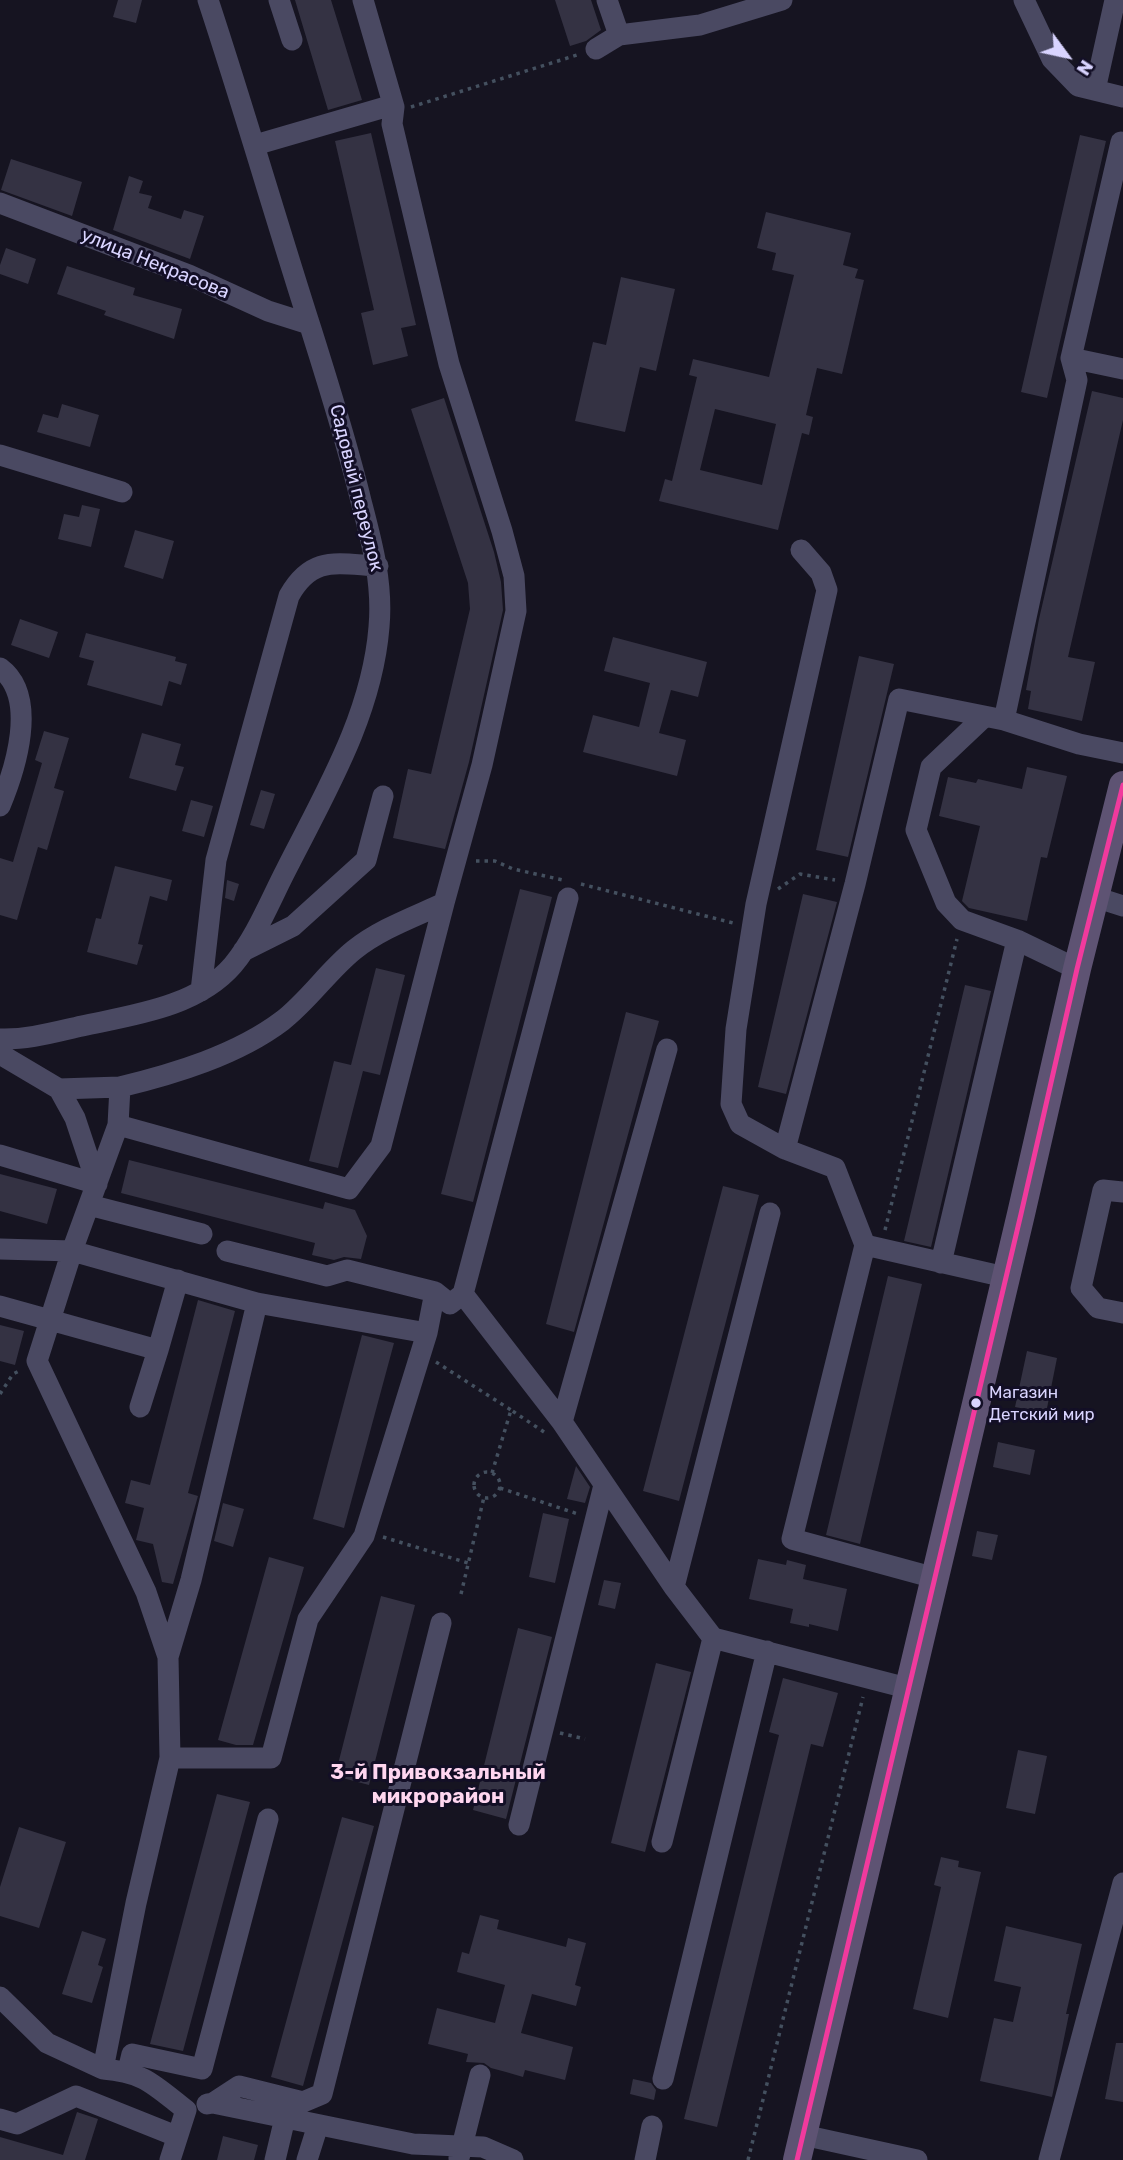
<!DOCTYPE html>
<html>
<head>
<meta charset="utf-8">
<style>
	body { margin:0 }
	#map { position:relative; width:1123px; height:2160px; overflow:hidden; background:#161421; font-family:Rubik,sans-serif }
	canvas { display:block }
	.north { position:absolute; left:1032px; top:21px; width:70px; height:70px; -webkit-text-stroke:5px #130f26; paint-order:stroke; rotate:123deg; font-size:19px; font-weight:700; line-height:28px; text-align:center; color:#d9d4ff }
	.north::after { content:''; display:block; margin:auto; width:24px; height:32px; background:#d9d4ff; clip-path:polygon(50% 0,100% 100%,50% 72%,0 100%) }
</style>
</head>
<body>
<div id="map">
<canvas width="1123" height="2160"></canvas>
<div class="north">N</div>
</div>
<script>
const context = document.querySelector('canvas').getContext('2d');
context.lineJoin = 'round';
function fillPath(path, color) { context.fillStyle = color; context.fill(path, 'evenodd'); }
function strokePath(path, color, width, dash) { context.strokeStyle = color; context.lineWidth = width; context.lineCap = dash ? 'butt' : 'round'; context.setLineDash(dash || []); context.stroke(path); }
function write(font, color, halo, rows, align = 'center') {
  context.font = font + ' Rubik,sans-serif'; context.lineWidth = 6; context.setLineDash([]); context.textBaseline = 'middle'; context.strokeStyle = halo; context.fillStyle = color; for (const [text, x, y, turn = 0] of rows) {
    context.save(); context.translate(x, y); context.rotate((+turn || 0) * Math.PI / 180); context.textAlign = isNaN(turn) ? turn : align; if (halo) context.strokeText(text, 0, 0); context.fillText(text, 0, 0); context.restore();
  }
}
const building = new Path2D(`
	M118,0H142L136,23L113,17Z
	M295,0H331L362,100L328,110Z
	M555,0H591L601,30L586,41L570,46Z
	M371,133L416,325L401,328L408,356L373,365L361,313L374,310L335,141Z
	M1080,135L1106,141L1047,398L1021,392Z
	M11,159L82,182L72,216L1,190Z
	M129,176L143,181L139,193L152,196L148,208L181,219L184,210L204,216L190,259L113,230Z
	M766,212L851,233L843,265L858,269L855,278L864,280L842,374L817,368L806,415L813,417L809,435L802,433L778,530L659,501L665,479L672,481L697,377L689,375L693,359L769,377L794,275L772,270L776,253L757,248ZM715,409L776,424L762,485L700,470Z
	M6,248L36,259L28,284L0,274V265Z
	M67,266L135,288L133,295L182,309L174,339L104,315L106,311L57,294Z
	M621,277L675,289L656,371L640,367L625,432L575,421L593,342L606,345Z
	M1092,391L1123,398V420L1068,657L1095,662L1082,721L1028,709L1031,691L1026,690L1039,619Z
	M444,398L494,552L501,582L503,610L469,762L445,849L393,838L408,769L431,774L470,609L468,583L411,409Z
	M62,404L99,415L90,447L37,432L43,414L58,418Z
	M82,505L100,509L91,547L58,539L64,514L79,517Z
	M135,530L174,541L163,579L124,567Z
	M20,619L58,632L49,658L11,645Z
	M86,633L176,657L175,661L187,664L181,685L169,681L162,706L87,685L94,661L79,657Z
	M613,637L707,662L698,697L671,690L659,733L686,740L677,776L583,752L593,715L639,727L650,683L604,671Z
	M859,656L894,664L848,857L816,850Z
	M44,731L69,738L54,788L64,791L47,850L38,847L17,920L0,915V858L13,862L42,763L35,760Z
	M142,733L181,744L175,765L184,767L176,791L129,778Z
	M1027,767L1067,776L1047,858L1041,857L1027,921L969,908L962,901L980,826L939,816L948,777L976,783L978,779L1022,789Z
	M261,790L275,794L264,829L250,825Z
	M191,800L213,806L204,837L182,831Z
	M115,866L172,880L167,901L150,896L138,944L143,945L137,965L87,952L96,918L101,919Z
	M227,880L239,884L234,901L225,898Z
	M520,889L552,897L473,1202L441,1194Z
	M803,894L837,902L786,1094L758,1087Z
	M376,968L405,975L380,1075L363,1071L338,1168L309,1161L334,1061L351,1065Z
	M965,985L991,991L931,1247L904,1241Z
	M626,1012L659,1021L574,1332L546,1324Z
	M129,1160L323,1209L325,1202L355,1210L367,1236L361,1259L344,1257L334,1260L312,1255L315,1243L121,1193Z
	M0,1174L57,1189L47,1224L0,1211Z
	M723,1186L759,1195L679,1501L643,1491Z
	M888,1276L922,1284L860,1544L826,1535Z
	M198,1300L235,1311L188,1493L198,1496L173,1584L162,1582L153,1544L136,1540L144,1508L125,1503L131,1480L150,1485Z
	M0,1325L24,1331L15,1365L0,1361Z
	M362,1335L394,1343L344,1528L313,1519Z
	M1027,1351L1057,1358L1046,1413L1015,1407Z
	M998,1442L1035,1450L1030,1475L993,1467Z
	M576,1466L590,1487L585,1503L567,1499Z
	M223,1503L244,1509L233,1547L214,1541Z
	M543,1513L569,1519L555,1583L529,1577Z
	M977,1531L998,1535L992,1560L972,1556Z
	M269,1557L304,1567L253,1745H236L218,1740Z
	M758,1559L786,1565L787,1560L806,1565L803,1579L847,1589L838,1631L809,1624V1627L790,1623L793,1609L749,1599Z
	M604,1580L621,1583L615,1609L598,1605Z
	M381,1596L415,1605L369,1785L335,1776Z
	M518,1628L552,1637L506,1819L473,1810Z
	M656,1663L691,1672L645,1852L611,1843Z
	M783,1678L838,1693L823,1747L811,1744L717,2127L684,2119L779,1735L769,1732Z
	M1018,1750L1047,1756L1035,1814L1006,1808Z
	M217,1794L250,1802L183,2051L150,2044Z
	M342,1817L374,1826L303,2086L271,2077Z
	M19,1827L66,1842L39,1928L0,1916V1887Z
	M941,1857L959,1861L958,1867L981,1872L948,2018L913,2009L941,1887L934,1885Z
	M480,1915L499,1920L497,1929L566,1947L568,1938L586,1943L575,1985L581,1987L576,2006L532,1994L521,2033L573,2047L565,2080L525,2070L523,2077L506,2072L491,2068L484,2063L466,2062L468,2054L428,2044L437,2008L495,2023L505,1985L457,1972L462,1952L469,1954Z
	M1006,1926L1082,1944L1066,2014H1069L1052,2097L980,2081L994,2018L1013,2022L1021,1987L994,1981Z
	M82,1931L106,1939L98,1965L103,1967L92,2003L62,1994Z
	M1116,2043H1123V2102L1105,2099Z
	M633,2079L651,2083L656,2090L654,2100L630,2094Z
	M77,2112L98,2119L85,2160H0V2137L63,2155Z
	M223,2136L258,2145L254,2160H217Z`);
const path = new Path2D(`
	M411,107L577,55
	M476,861H495L513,869L563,880
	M581,884L733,923
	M778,889L800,874L835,880
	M885,1230L957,939
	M436,1362L511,1410
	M0,1394L13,1374L21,1370
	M474 1485a13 13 0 1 1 26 0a13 13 0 1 1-26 0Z
	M492,1473L511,1410L544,1432
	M500,1488L578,1514
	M383,1537L468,1563
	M461,1594L484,1497
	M560,1733L585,1739
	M748,2160L863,1697`);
const minor = new Path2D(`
	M279,0L292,40
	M363,0L394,107
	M607,0L619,35
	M1024,0L1052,59L1078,86L1123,97
	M596,49L619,35L700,25L782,0
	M1095,90L1115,0
	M0,203L189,275L268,311L309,324
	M1071,358L1121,142
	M0,455L122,492
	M801,550L821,573L827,590L756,904L736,1029L731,1104L740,1124L785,1149L835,1168L865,1245
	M0,668C39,697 15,770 0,806
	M984,717L931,767L916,830L946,903L962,920L1017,940L1077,969
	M1004,720L1077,380L1071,358L1123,369
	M1095,897L1123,906
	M243,951L293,926L366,860L383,796
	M201,991L216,860L289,596C312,555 337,564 378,566
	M0,1039C28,1040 55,1032 82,1026C133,1015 197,1007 233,965C256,937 270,901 286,870C325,793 372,715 379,627C383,583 372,543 361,501C347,443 329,386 311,329C276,220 244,109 208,0
	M0,1054L59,1089L120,1087L118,1125L72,1251L257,1303L427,1333L435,1292L450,1304L463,1294L568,898
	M120,1087C174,1074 237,1055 282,1021C309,1000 328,971 354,950C380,929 414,917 444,903L482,765L516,611L514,576L502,531L449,364L392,124L394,107L389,106L255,145
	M59,1089L75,1118L97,1184
	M118,1125L349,1189L381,1146L444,903
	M785,1149L855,884L899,699L1004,720L1079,744L1123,753
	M0,1155L97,1184
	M1123,1192L1103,1190L1081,1288L1098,1308L1123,1313
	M89,1205L202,1234
	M0,1249L72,1251L37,1361L146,1592L168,1657L170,1758L136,1903L103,2069C144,2072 154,2085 186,2110L170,2160
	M227,1251L327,1276L347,1270L435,1292
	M941,1263L1017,940
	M463,1294L562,1422L674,1587L713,1638L907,1688
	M0,1306L158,1350L140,1407
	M158,1350L178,1280
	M562,1422L667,1049
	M935,1578L792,1539L865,1245L1005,1277
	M674,1587L770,1213
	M168,1657L191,1580L257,1303
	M170,1758H271L308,1619L364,1536L427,1333
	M519,1825L604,1485
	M662,1842L713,1638
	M0,1997L47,2043L103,2069
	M128,2071L132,2054L202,2069L268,1819
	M663,2079L767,1651
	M213,2103L239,2086L303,2102L322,2094L441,1623
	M207,2104L213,2103L413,2144L483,2147L513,2160
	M0,2119L17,2124L76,2096L176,2136
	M803,2135L917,2160
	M459,2158L480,2075
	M275,2160L285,2118
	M307,2160L318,2125
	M645,2160L652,2126
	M1049,2160L1123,1883`);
const major = new Path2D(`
	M797,2160L1021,1214L1077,969L1123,785`);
const bus1 = new Path2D(`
	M797,2160L1021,1214L1077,969L1123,785`);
const markers = [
	[976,1403,6,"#d9d4ff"]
];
const busNames = [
	["Магазин",989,1393],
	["Детский мир",989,1415]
];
const streetNames = [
	["улица Некрасова",155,264,22],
	["Садовый переулок",356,488,76]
];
const neighbourhoodNames = [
	["3-й Привокзальный",438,1773],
	["микрорайон",438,1797]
];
fillPath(building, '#343243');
strokePath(path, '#44505f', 3.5, [3.5, 5]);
strokePath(minor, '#4a4962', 21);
strokePath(major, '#5e5373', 28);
strokePath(bus1, '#f13a9d', 5);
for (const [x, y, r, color] of markers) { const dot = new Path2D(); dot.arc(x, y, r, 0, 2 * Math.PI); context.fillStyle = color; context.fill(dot); strokePath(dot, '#130f26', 2.5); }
write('17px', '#d9d4ff', '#130f26', busNames, 'left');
write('19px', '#d9d4ff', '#130f26', streetNames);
write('bold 21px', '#ffd6f0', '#130f26', neighbourhoodNames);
</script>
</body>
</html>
